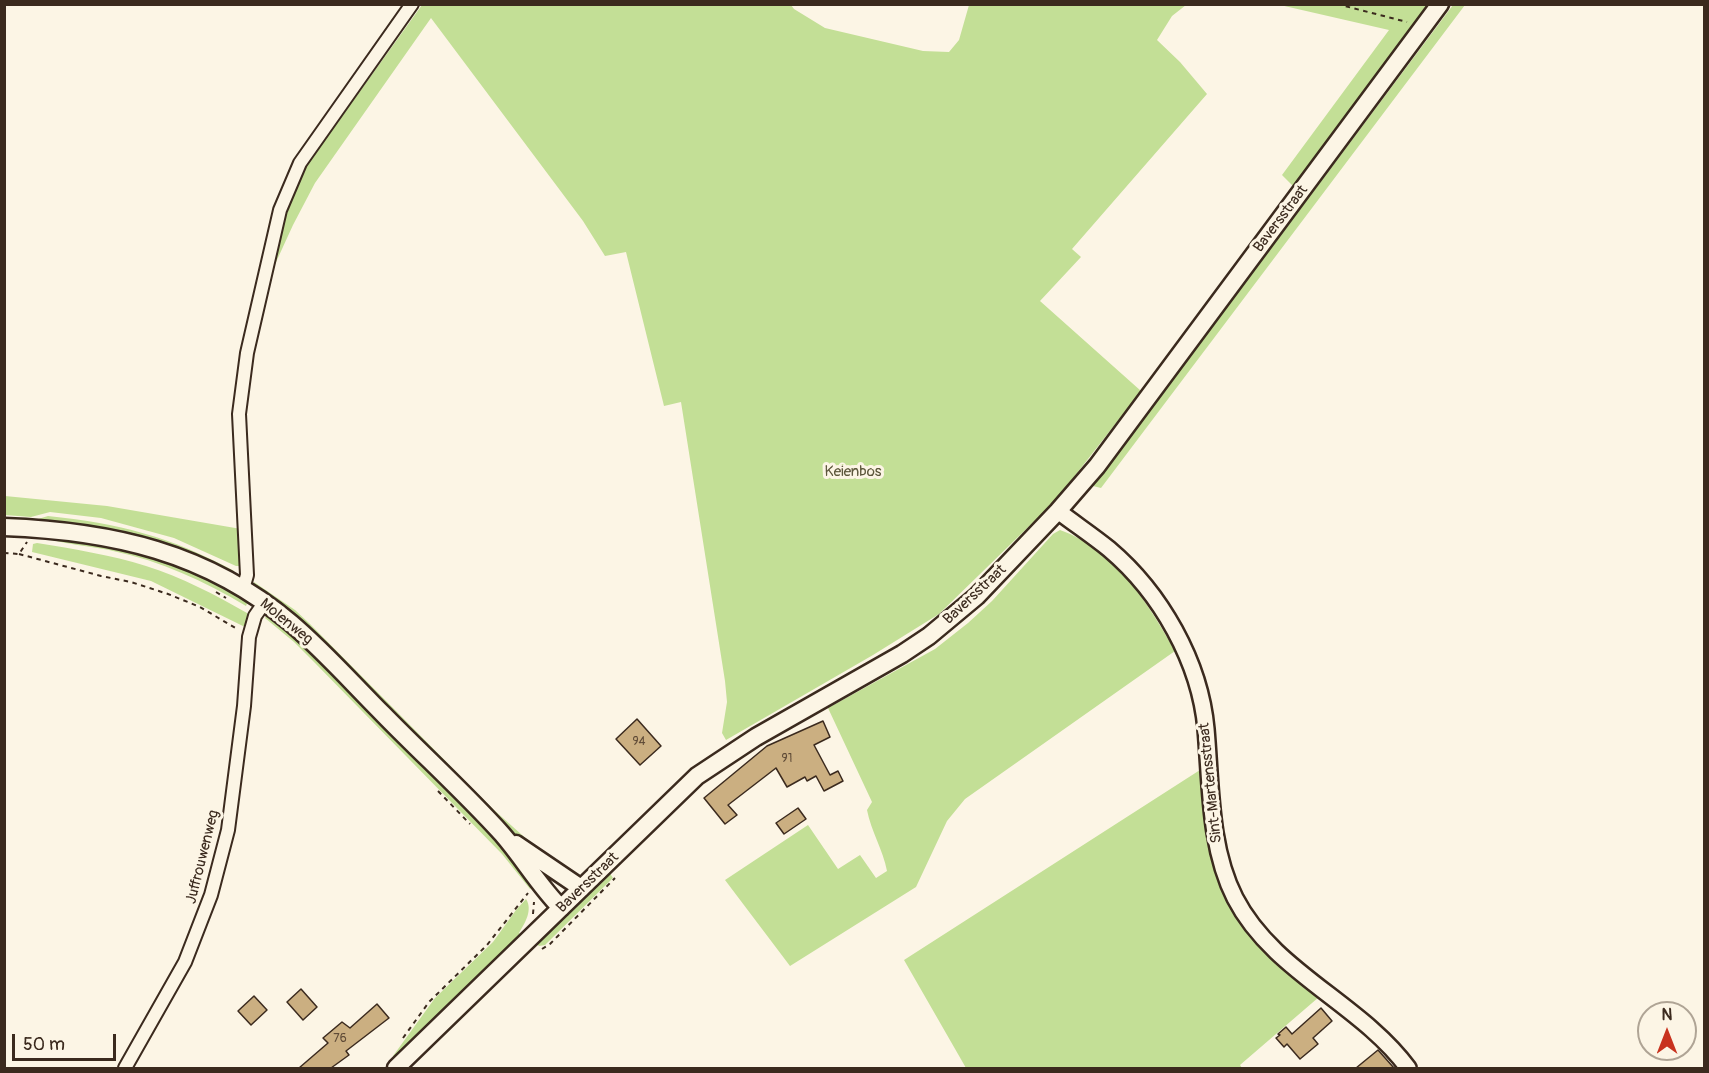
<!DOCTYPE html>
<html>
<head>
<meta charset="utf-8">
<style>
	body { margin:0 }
	#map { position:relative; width:1709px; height:1073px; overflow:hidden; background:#fcf5e5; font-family:Pangolin,sans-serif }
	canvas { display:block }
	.frame { position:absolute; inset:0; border:6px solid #3b2a1e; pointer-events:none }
	.north { position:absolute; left:1637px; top:1001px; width:60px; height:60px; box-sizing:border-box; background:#fcf5e5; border:2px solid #afa495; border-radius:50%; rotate:0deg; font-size:16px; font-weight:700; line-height:24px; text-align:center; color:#3b2a1e }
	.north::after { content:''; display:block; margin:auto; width:21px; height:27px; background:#c8321e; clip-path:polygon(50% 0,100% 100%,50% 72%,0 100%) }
	.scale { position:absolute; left:12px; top:1034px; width:104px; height:27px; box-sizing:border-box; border:3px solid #3b2a1e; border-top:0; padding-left:8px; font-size:18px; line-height:21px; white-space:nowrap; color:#3b2a1e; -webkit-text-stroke:4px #fcf5e5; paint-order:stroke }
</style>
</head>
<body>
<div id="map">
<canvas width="1709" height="1073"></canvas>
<div class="frame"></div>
<div class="north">N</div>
<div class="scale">50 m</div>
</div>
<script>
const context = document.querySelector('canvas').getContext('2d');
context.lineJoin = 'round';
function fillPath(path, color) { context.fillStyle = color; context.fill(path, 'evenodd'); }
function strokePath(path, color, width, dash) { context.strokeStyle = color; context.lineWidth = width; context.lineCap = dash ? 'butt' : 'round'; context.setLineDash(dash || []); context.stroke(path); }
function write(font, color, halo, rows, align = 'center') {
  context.font = font + ' Pangolin,sans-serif'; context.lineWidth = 6; context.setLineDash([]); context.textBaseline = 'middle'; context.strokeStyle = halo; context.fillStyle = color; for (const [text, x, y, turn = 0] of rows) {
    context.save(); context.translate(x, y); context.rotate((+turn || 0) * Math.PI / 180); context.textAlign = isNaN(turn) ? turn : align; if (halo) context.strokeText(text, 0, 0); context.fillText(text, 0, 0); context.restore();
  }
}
const green = new Path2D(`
	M422,5H791L794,9L825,28L923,51L949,52L959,40L969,5H1186L1172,16L1157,40L1180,62L1207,94L1072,249L1081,257L1040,301L1141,391L1056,500L939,614L873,655L726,740L722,733L727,702L725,681L681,402L664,406L626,252L605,256L583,221L431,18L315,183L293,225L266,284L283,214L299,176Z
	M1280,5H1428L1293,186L1282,175L1389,30Z
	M1453,5H1465L1101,488L1093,486Z
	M5,496L107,506L241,529L242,562L239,566H236L174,538L101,518L50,512L31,517L5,515Z
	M48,516C118,523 172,537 234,571L229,572C160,540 111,526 35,520Z
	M1060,530C1116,550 1147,602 1175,651L965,799L947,821L916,887L790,966L725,880L808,825L838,869L860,855L876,878L887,871C883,850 871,831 867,810L872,802L828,708L935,649L968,623L992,601L1053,534Z
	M41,536C69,540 97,543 124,548C167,556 211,580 248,601L246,606C204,581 161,561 113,551C94,546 57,544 41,536Z
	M37,543C74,549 111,555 146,566C182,577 215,595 247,613L250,617L245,627L151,581L32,552L33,544Z
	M254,582L295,610L310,624L494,810L531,843L557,861L555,865L506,829L253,587Z
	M267,615L300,642L495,840L533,886L530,889L502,854L315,663L294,642L265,618Z
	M1200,770L1215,869L1231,908L1251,935L1281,966L1319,997L1240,1065L1242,1068H966L904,960Z
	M609,872L613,878L545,945L539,946L536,943Z
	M526,899C533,910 525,923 519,933L523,936L396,1058L393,1056L435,998L493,942L516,910Z`);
const building = new Path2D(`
	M637,719L661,746L640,765L616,739Z
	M823,721L830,737L814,745L830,775L838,771L843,781L824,791L816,776L807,781L805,777L787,787L776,768L728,805L737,815L725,824L704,798L767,746Z
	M798,808L806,819L784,834L776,823Z
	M301,989L317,1007L303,1020L287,1002Z
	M254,996L267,1010L251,1025L238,1011Z
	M377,1004L389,1018L346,1051L349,1055L331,1068H299L328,1043L323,1038L342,1022L350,1028Z
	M1321,1008L1332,1021L1313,1038L1318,1044L1300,1059L1287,1044L1284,1047L1276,1038L1280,1035L1278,1034L1286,1027L1292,1034Z
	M1378,1050L1394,1068H1356Z`);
const path = new Path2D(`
	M1337,4L1407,22
	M4,553L19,554L27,542
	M19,554L101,576L131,582L168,594L200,607L237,629
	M216,592L226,598
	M438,791L470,824
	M533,914L534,902
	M542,949L550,944L615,878
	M403,1038L429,1002L487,945L528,893`);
const minor = new Path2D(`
	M243,589L247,575L239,414L247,353L280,210L300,163L412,4
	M125,1068L185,962L211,895L228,830L244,706L249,637L255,616L264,603`);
const tertiary = new Path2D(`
	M1058,511C1075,524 1093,536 1109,549C1161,593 1200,662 1206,729C1211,785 1209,847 1235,898C1273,972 1360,1003 1408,1068`);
const secondary = new Path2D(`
	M4,527C111,531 207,552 291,623C324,651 353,684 384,715C423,755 465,793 502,834C523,858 539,886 561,908
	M516,844L581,888
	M396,1068L697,776L756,737L902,654L929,636L977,596L1058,511L1097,466L1440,4`);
const numberNames = [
	["94",639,742],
	["91",787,759],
	["76",340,1039]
];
const streetNames = [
	["Baversstraat",1281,219,-53],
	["Baversstraat",975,595,-43],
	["Molenweg",286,622,39],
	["Sint-Martensstraat",1211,783,-96],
	["Juffrouwenweg",203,857,-76],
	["Baversstraat",588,883,-44]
];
const parkNames = [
	["Keienbos",853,472]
];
fillPath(green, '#c3df96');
fillPath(building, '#cbaf81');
strokePath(building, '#3b2a1e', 1.5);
strokePath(minor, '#3b2a1e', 16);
strokePath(tertiary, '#3b2a1e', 20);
strokePath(secondary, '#3b2a1e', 21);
strokePath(path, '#3b2a1e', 2, [4.5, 4.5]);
strokePath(minor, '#fcf5e5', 12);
strokePath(tertiary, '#fcf5e5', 15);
strokePath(secondary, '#fcf5e5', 16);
write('12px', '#5f4b37', null, numberNames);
write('15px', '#3b2a1e', '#fcf5e5', streetNames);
write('15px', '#5d573c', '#fcf5e5', parkNames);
</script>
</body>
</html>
